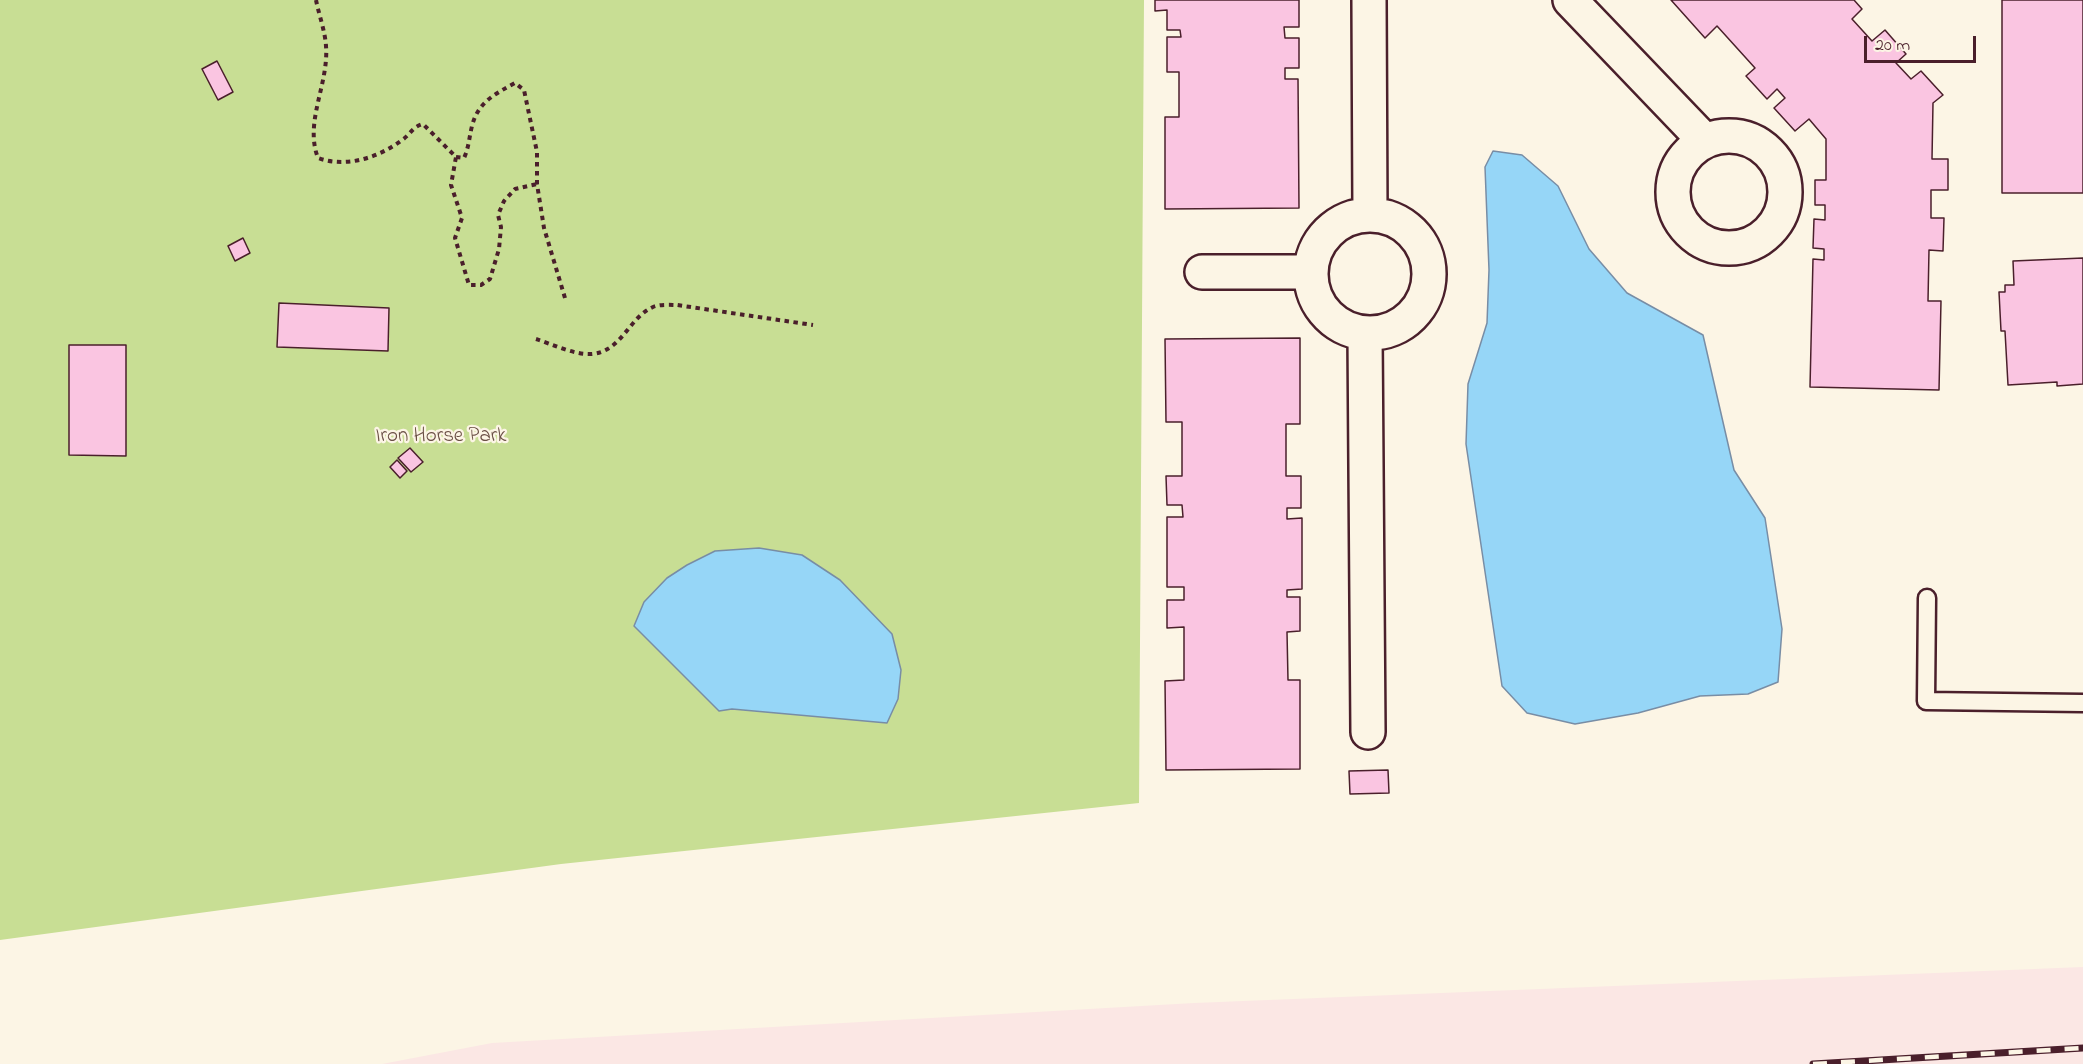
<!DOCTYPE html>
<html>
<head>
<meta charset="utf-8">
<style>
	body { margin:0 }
	#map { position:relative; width:2083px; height:1064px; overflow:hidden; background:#fcf5e5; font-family:"Indie Flower",sans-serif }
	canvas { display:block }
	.scale { position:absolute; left:1864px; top:36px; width:112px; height:27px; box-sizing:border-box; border:3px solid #4a1f2b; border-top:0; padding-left:8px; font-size:18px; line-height:21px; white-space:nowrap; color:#4a1f2b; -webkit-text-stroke:4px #fcf5e5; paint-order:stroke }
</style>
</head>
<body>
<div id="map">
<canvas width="2083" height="1064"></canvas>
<div class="scale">20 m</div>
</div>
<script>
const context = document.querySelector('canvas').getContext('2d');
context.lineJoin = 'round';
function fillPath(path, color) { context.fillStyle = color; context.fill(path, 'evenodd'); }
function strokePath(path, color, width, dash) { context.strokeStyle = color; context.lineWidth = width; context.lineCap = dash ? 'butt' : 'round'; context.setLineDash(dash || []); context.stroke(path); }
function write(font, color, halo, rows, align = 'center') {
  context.font = font + ' "Indie Flower",sans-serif'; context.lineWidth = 4.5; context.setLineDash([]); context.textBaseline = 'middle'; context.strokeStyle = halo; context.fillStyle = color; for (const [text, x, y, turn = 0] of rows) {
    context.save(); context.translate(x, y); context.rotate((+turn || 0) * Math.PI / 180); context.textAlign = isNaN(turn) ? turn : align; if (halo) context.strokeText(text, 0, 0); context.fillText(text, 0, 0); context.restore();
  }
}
const built = new Path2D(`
	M2083,967V1064H382L492,1043L1194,1003Z`);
const green = new Path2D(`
	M0,0H1144L1139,803L561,864L0,940Z`);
const water = new Path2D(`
	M1493,151L1522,155L1558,186L1589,249L1627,293L1703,335L1734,470L1765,518L1782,629L1778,682L1748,694L1700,696L1638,713L1575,724L1527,713L1502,686L1466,444L1468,384L1487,323L1489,270L1485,167Z
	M759,548L802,555L840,580L892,634L901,670L898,699L887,723L732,709L719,711L634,626L644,602L667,578L687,565L715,551Z`);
const building = new Path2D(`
	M1155,0H1299V27H1284L1285,38H1299V68H1285V79H1298L1299,208L1165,209V117H1179V72H1167V37H1181L1180,30H1167V10L1155,11Z
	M1671,0H1854L1862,9L1852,19L1872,41L1885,30L1906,54L1896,63L1911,79L1921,71L1943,95L1933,103L1932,159H1948V190H1931V218H1944L1943,251L1929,250L1928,301H1941L1939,390L1810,387L1813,259L1824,260V249L1813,248L1814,219L1825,220V205H1815V180H1826V139L1809,119L1795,131L1774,108L1785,98L1777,89L1767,99L1746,76L1755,68L1717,26L1705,38Z
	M2002,0H2083V193H2002Z
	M217,61L233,92L218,100L202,69Z
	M243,238L250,253L235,261L228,246Z
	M2083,258V384L2057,386V382L2008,385L2005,331H2001L1999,292H2005V285H2014L2013,261Z
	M279,303L389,308L388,351L277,347Z
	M1300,338V424H1286V476H1301V508H1287V519L1302,518V589L1287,590V597H1300V631L1287,632L1288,680H1300V769L1166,770L1165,681L1184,680V627L1167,628V600H1184V587H1167V517H1183L1182,505H1167L1166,476H1182V422H1166L1165,339Z
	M69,345H126V456L69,455Z
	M410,448L423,462L411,472L398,458Z
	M397,460L407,471L400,478L390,467Z
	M1388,770L1389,793L1350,794L1349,771Z`);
const path = new Path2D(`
	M316,0C319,15 325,31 326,46C329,84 304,122 318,158C346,168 378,158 402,140C411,134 412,127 423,124L456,157L451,185L462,218L455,238L469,285H481L490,279L499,249L501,227L498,215L504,201L515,189L537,184
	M456,157L464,158C469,147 469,138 472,126C478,102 495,94 515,83L524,90L537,152V184L544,228L565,298
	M536,339C552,344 574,355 591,354C622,352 628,318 653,307C660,304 670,305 677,305L813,325`);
const lane = new Path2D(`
	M1927,598L1926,701L2083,703`);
const street = new Path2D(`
	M1369,0L1370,214
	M1570,0L1705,141
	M1673 192a56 56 0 1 1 112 0a56 56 0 1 1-112 0Z
	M1311 274a59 59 0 1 1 118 0a59 59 0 1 1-118 0Z
	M1202,272H1310
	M1365,334L1368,732`);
const rail = new Path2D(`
	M1813,1064L2083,1048`);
const parkNames = [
	["Iron Horse Park",441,438]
];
fillPath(built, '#fbe7e4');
fillPath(green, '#c8de94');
fillPath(water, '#96d6f7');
strokePath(water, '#788da5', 1.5);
fillPath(building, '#fac5e1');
strokePath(building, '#4a1f2b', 1.5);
strokePath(lane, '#4a1f2b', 21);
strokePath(street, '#4a1f2b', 38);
strokePath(path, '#4a1f2b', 4, [4.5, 4.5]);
strokePath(lane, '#fcf5e5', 16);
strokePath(street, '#fcf5e5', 33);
strokePath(rail, '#4a1f2b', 7);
strokePath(rail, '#fcf5e5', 4.5, [14]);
write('21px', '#6a4f45', '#fcf5e5', parkNames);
</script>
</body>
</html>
